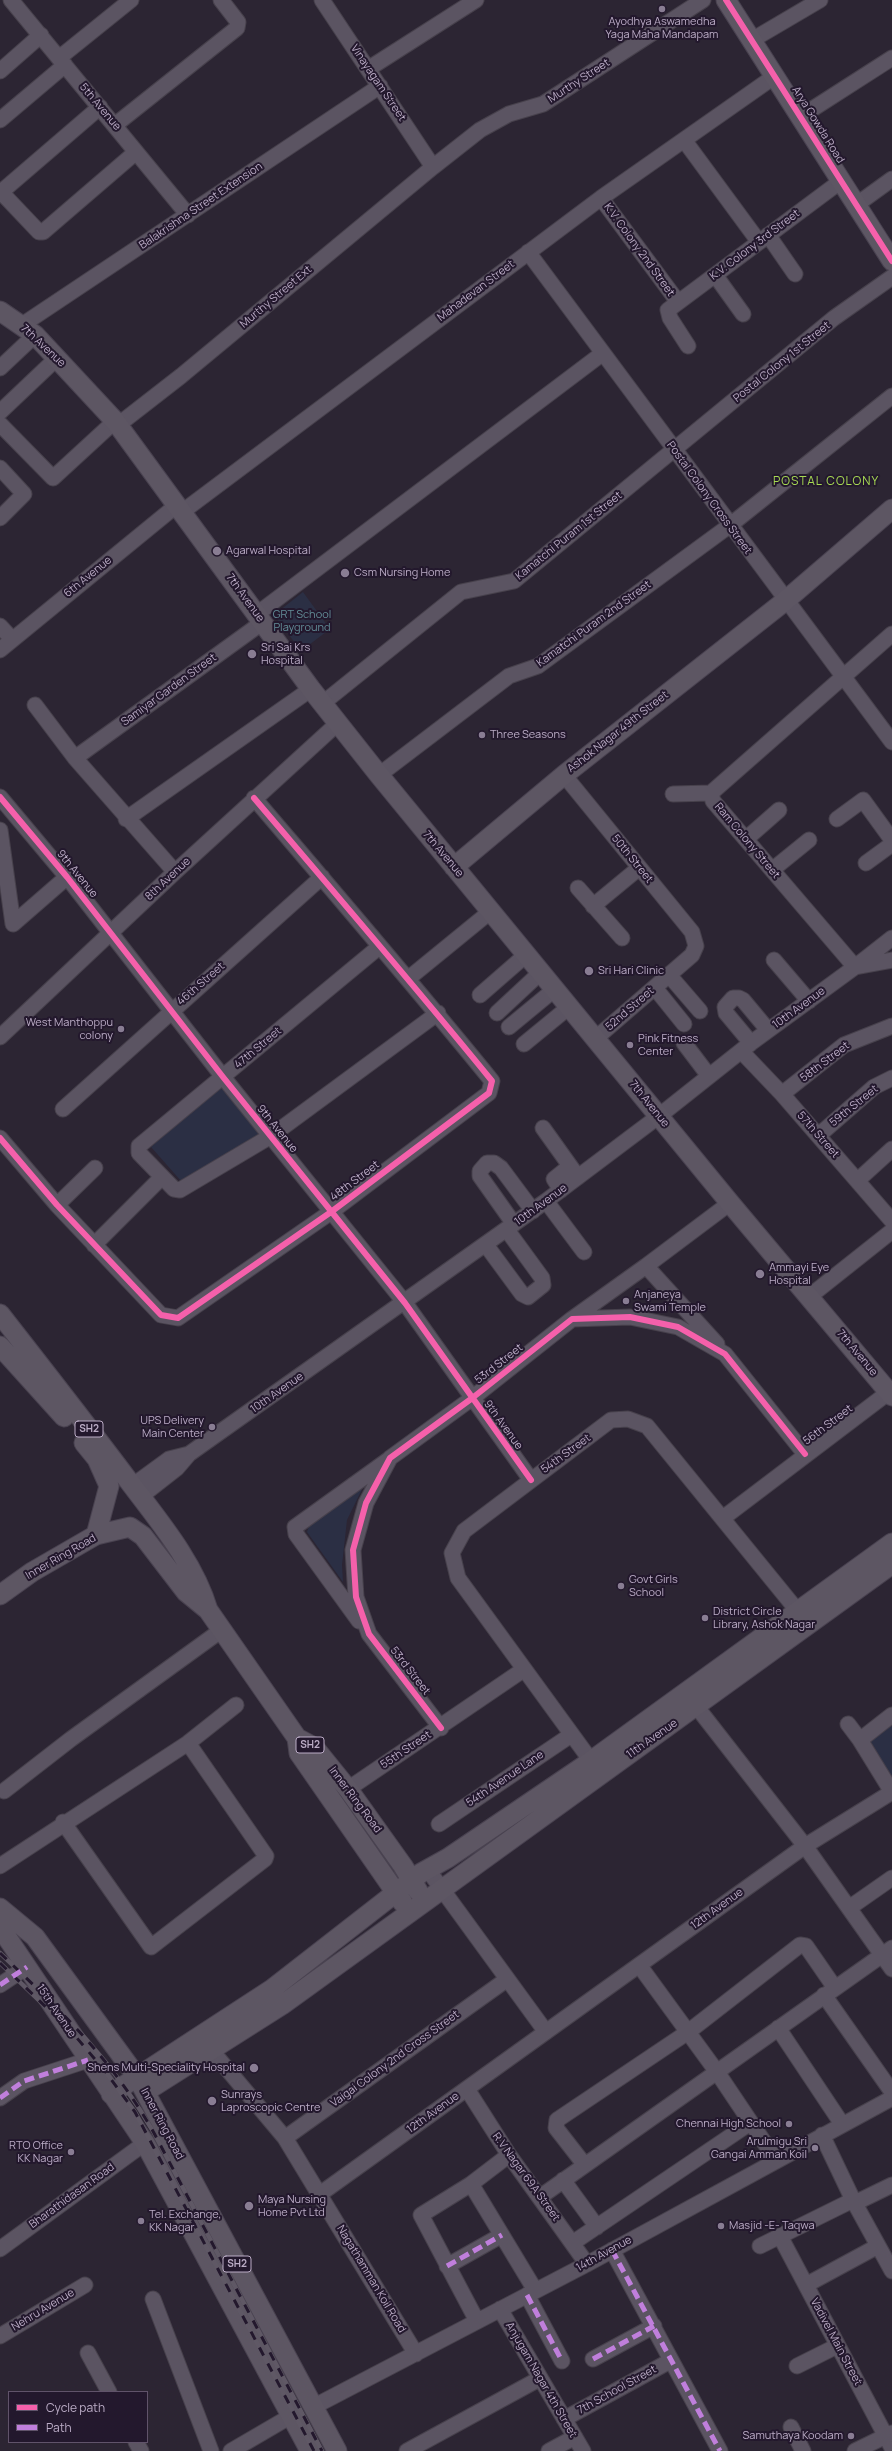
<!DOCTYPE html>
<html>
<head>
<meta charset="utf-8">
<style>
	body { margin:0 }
	#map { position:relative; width:892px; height:2451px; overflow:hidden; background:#2c2533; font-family:Manrope,sans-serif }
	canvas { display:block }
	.legend { position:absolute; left:8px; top:2391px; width:140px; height:52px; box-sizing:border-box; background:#23182d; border:1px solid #60536a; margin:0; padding:5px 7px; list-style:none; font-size:12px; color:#bbacc6 }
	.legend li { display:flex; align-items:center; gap:8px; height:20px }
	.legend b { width:20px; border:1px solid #60536a }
</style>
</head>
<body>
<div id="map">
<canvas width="892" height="2451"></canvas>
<ul class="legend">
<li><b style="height:5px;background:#f560ab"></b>Cycle path</li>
<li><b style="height:5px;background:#c07fdc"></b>Path</li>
</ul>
</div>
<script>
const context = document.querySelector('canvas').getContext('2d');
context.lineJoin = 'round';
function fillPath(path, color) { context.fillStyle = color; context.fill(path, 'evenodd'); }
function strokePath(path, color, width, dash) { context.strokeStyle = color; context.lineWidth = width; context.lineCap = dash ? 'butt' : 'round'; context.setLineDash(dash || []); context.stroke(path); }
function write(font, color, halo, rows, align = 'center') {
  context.font = font + ' Manrope,sans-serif'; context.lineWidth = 4; context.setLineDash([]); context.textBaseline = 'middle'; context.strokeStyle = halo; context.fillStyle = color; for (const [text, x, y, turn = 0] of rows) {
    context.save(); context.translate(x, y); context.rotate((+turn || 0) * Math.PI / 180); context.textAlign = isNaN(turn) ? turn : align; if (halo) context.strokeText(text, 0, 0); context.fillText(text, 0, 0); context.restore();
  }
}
const green = new Path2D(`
	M303,592L330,629L301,651L274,615Z
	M226,1080L267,1134L189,1190L151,1147Z
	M367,1479L347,1520L342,1565L343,1582L307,1532L310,1523Z
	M892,1716V1777H889L866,1736Z`);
const minor = new Path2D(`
	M11,0L188,215
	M322,0L433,167
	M752,40L820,0
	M59,58L131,0
	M368,69L476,0
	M0,71L41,35
	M800,117L892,58
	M0,120L65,65
	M115,125L237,28L238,22L221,0
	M684,140L759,242
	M1,192L39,232H43L136,152
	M0,193L100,107
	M601,198L678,302
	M856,205L892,179
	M768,235L795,274
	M528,252L892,742
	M715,275L743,314
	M22,325L380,86
	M688,346L670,318L668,310L841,181
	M0,368L35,335
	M0,412L57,358
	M0,424L53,478L115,421
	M118,425L181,376L433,167L480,130L509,114L543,104L703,0
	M0,468L24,494L0,518
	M182,512L601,198L775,76
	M257,614L603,353
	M0,626L12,639
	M892,634L711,793L713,801L855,967L892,938
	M0,650L177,505
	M323,703L461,592L514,581L834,318L892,277
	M35,705L75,758L175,872
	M75,758L263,622
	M379,775L509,676L538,666L729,526L892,396
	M564,775L692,932L696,946L692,955L596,1038
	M673,794L711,793
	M0,797L67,877L223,1077L405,1303L531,1480
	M126,819L311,689
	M837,819L863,800L892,840
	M0,830L13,924L67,877
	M746,839L779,810
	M866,863L892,844
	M772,870L809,840
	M578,888L622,938
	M593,906L639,868
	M379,947L139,1146V1153L174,1189L180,1190L271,1136L438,1013
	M774,960L809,1001
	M669,975L700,1011
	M409,978L491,911
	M655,988L684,1024
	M480,995L527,954
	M497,1013L541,972
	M509,1027L555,989
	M0,1037L175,872L338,723
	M684,1043L709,1076
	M751,1043L726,1013L725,1007L733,998H739L743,1000L768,1030
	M524,1044L569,1007
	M741,1051L782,1094L892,1221
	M782,1094L844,1045L892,1026
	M63,1109L322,877
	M543,1128L578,1177
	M819,1135L874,1087L892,1078
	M0,1138L57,1205L161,1315L178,1318L331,1212L489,1093L492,1081C414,985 334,892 254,798
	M858,1180L892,1149
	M561,1190L554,1179L570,1166
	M546,1201L584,1252
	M57,1205L95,1168
	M514,1224L480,1176V1171L487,1163H494L501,1168L533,1211
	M94,1245L162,1177
	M486,1245L522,1294L528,1297L543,1285L542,1278L507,1230
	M646,1266L730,1203
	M810,1296L892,1231
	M572,1319L646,1266L717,1344
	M132,1486L169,1459L189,1454
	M140,1497L177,1468L189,1454L546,1201L659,1116L751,1043L855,967L892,960
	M723,1518L889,1392
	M359,1621L296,1534L295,1527L388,1460
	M689,1697L805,1846L892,1969
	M892,1715L860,1740L892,1792
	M848,1724L860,1740
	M441,1728L369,1634L356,1597L353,1550L366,1503L390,1458L471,1399L572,1319L630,1317L678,1327L725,1354L805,1454
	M597,1769L458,1578L452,1553L464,1531L611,1420L628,1419L647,1426L805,1620
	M348,1789L523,1670
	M4,1791L71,1739L223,1629
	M63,1822L151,1947L265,1859L266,1856L188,1743
	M439,1824L571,1735
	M0,1866L188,1743L236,1705
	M428,1870L546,2032
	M849,1908L892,1878
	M639,1965L717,2072L776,2160
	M0,1985L27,1967
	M824,1995L892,2092
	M778,2028L842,2124
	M212,2051L285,2138L416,2354
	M467,2089L509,2155L587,2264
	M0,2098L24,2081L88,2060
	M822,2135L853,2200L892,2271
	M285,2138L506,1980
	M584,2164L556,2128L557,2120L688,2032L800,1945L806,1946L835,1988
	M563,2180L597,2227
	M471,2184L509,2155
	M320,2194L805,1846L892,1792
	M540,2197L892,1948
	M855,2203L892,2185
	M780,2236L892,2448
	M574,2242L750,2123
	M760,2246L853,2200
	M0,2249L145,2143
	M612,2250L720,2451
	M447,2266L502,2235
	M806,2285L878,2246
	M527,2295L562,2361
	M153,2299L211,2451
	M500,2309L583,2451
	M477,2321L421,2215L471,2184L535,2290
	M0,2336L85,2285
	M88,2353L109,2392
	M593,2359L654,2326
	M797,2366L837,2346
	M313,2407L587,2264L892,2098
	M564,2419L670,2361
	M791,2427L803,2451
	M136,2442L141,2451
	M231,2451L291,2416
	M407,2451L539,2379
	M549,2451L575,2437
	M855,2451L892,2433`);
const major = new Path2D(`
	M726,0L892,261
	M0,311L35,335L115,421L311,689L379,775L730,1203L892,1396
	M454,867L564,775L785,601L892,509
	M0,1314C43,1369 86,1424 128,1480C158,1520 194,1562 208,1610
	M0,1346L64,1417
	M84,1443L97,1459L109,1486L96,1535
	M0,1595L32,1572L96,1535L130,1527L143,1536L186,1592L208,1610L297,1738L314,1747L348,1789L403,1866L418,1891
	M297,1738L299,1753L403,1903
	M0,1908L35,1937L137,2077L337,2451
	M0,1927L145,2143L310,2451
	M145,2092L282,2005L892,1564
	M111,2094L272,1989L421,1873L448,1858L591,1761L892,1543`);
const rail = new Path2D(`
	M0,1953C61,2011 112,2059 154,2133L322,2451
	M0,1963L71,2031L105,2071L135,2112L314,2451`);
const quiet = new Path2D(`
	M0,1985L27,1967
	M0,2098L24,2081L88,2060
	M612,2250L720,2451
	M447,2266L502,2235
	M527,2295L562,2361
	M593,2359L654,2326`);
const cycleway = new Path2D(`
	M726,0L892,261
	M0,797L67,877L223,1077L405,1303L531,1480
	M0,1138L57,1205L161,1315L178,1318L331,1212L489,1093L492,1081C414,985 334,892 254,798
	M441,1728L369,1634L356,1597L353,1550L366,1503L390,1458L471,1399L572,1319L630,1317L678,1327L725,1354L805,1454`);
const markers = [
	[662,9,4,"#897d93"],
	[217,551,5,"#897d93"],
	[345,573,5,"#897d93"],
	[252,654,5,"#897d93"],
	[482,735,4,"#897d93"],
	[589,971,5,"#897d93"],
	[121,1029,4,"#897d93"],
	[630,1045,4,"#897d93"],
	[760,1274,5,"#897d93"],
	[626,1301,4,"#897d93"],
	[212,1427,4,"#897d93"],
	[621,1586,4,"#897d93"],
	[705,1618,4,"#897d93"],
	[254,2068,5,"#897d93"],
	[212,2101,5,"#897d93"],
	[789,2124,4,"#897d93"],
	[815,2148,4,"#897d93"],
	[71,2152,4,"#897d93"],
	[249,2206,5,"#897d93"],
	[141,2221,4,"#897d93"],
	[721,2226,4,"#897d93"],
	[851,2436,4,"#897d93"]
];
const shields = [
	[89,1429,28],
	[310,1745,28],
	[237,2264,28]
];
const shieldNames = [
	["SH2",89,1429],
	["SH2",310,1745],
	["SH2",237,2264]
];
const poiNames = [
	["Ayodhya Aswamedha",662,22,"center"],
	["Yaga Maha Mandapam",662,35,"center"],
	["Agarwal Hospital",226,551],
	["Csm Nursing Home",354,573],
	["Sri Sai Krs",261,648],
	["Hospital",261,661],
	["Three Seasons",490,735],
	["Sri Hari Clinic",598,971],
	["West Manthoppu",113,1023,"right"],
	["colony",113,1036,"right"],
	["Pink Fitness",638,1039],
	["Center",638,1052],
	["Ammayi Eye",769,1268],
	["Hospital",769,1281],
	["Anjaneya",634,1295],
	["Swami Temple",634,1308],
	["UPS Delivery",204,1421,"right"],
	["Main Center",204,1434,"right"],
	["Govt Girls",629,1580],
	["School",629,1593],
	["District Circle",713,1612],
	["Library, Ashok Nagar",713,1625],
	["Shens Multi-Speciality Hospital",245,2068,"right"],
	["Sunrays",221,2095],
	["Laproscopic Centre",221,2108],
	["Chennai High School",781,2124,"right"],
	["Arulmigu Sri",807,2142,"right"],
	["Gangai Amman Koil",807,2155,"right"],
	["RTO Office",63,2146,"right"],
	["KK Nagar",63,2159,"right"],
	["Maya Nursing",258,2200],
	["Home Pvt Ltd",258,2213],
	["Tel. Exchange,",149,2215],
	["KK Nagar",149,2228],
	["Masjid -E- Taqwa",729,2226],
	["Samuthaya Koodam",843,2436,"right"]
];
const streetNames = [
	["Murthy Street",579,81,-33],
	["Vinayagam Street",378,83,56],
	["5th Avenue",100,107,50],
	["Arya Gowda Road",818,125,58],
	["Balakrishna Street Extension",201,206,-34],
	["K.V. Colony 3rd Street",755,245,-37],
	["K.V. Colony 2nd Street",639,250,54],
	["Mahadevan Street",476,291,-37],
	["Murthy Street Ext",276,297,-40],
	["7th Avenue",43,346,43],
	["Postal Colony 1st Street",782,362,-39],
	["Postal Colony Cross Street",709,498,54],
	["Kamatchi Puram 1st Street",569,536,-39],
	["6th Avenue",88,577,-39],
	["7th Avenue",245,598,54],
	["Kamatchi Puram 2nd Street",594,624,-36],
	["Samiyar Garden Street",169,690,-36],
	["Ashok Nagar 49th Street",618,732,-38],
	["Ram Colony Street",747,841,50],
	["7th Avenue",443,854,50],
	["50th Street",632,859,51],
	["9th Avenue",77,874,51],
	["8th Avenue",168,879,-43],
	["46th Street",201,984,-41],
	["10th Avenue",799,1008,-36],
	["52nd Street",630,1009,-41],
	["47th Street",258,1048,-40],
	["58th Street",825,1062,-37],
	["7th Avenue",649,1104,51],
	["59th Street",854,1106,-39],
	["9th Avenue",277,1129,51],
	["57th Street",818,1135,49],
	["48th Street",355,1181,-37],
	["10th Avenue",541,1205,-36],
	["7th Avenue",857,1353,50],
	["53rd Street",499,1364,-38],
	["10th Avenue",277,1393,-35],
	["9th Avenue",503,1425,54],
	["56th Street",828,1425,-37],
	["54th Street",566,1454,-36],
	["Inner Ring Road",61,1557,-30],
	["53rd Street",410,1671,52],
	["11th Avenue",652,1739,-35],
	["55th Street",406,1750,-34],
	["54th Avenue Lane",505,1779,-34],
	["Inner Ring Road",355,1800,53],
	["12th Avenue",717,1909,-36],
	["15th Avenue",56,2011,56],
	["Vaigai Colony 2nd Cross Street",395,2059,-36],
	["12th Avenue",433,2113,-36],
	["Inner Ring Road",162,2124,62],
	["R.V Nagar 69A Street",526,2177,54],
	["Bharathidasan Road",72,2196,-36],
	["14th Avenue",604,2254,-29],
	["Nagathamman Koil Road",371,2279,59],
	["Nehru Avenue",43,2310,-31],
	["Vadivel Main Street",836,2342,62],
	["Anjugam Nagar 4th Street",541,2380,60],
	["7th School Street",617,2390,-29]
];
const parkNames = [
	["GRT School",302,615],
	["Playground",302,628]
];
const neighbourhoodNames = [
	["POSTAL COLONY",826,482]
];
fillPath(green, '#2b2f44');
strokePath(minor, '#47414c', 17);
strokePath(major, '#494250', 21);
strokePath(minor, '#5b5462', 15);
strokePath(major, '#5d5663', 19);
strokePath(rail, '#5f5865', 4.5);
strokePath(rail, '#23182d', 3, [9]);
strokePath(quiet, '#c07fdc', 5, [10, 5]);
strokePath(cycleway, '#f560ab', 6);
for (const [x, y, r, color] of markers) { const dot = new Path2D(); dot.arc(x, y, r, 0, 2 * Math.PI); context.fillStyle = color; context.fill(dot); strokePath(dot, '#23182d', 1.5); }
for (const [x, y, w] of shields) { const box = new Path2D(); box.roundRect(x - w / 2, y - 8, w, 16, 3); context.fillStyle = '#23182d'; context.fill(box); strokePath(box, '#bbacc6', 1); }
write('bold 10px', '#bbacc6', null, shieldNames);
write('11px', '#bbacc6', '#23182d', poiNames, 'left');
write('11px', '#bbacc6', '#23182d', streetNames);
write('11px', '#638e98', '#23182d', parkNames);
context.letterSpacing = '1px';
write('12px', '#a7da53', '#23182d', neighbourhoodNames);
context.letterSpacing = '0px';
</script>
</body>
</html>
